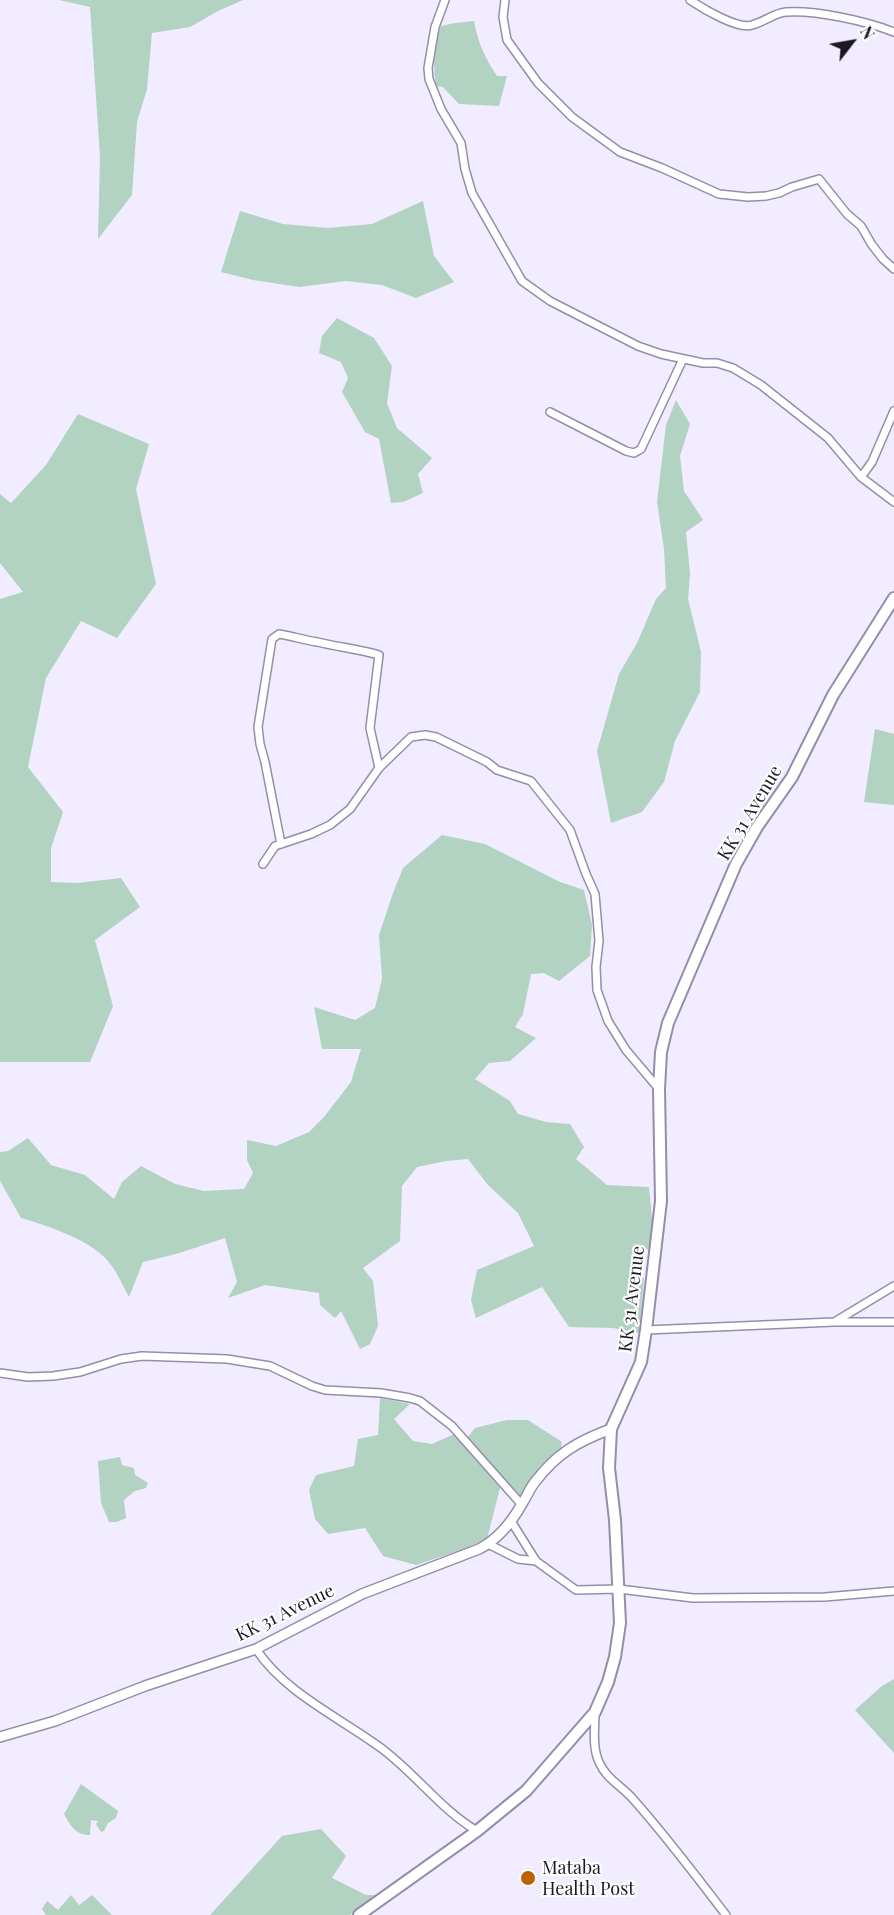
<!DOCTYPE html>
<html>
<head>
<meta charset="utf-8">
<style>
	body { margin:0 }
	#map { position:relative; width:894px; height:1915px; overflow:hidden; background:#f1ecff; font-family:"Playfair Display",serif }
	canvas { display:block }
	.north { position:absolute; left:822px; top:12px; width:60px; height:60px; -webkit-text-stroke:4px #fdfdfd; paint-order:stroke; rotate:59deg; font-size:16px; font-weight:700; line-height:24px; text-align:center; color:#1b1823 }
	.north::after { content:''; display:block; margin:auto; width:21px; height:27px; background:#1b1823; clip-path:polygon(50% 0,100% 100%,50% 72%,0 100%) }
</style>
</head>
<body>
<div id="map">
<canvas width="894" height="1915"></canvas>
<div class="north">N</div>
</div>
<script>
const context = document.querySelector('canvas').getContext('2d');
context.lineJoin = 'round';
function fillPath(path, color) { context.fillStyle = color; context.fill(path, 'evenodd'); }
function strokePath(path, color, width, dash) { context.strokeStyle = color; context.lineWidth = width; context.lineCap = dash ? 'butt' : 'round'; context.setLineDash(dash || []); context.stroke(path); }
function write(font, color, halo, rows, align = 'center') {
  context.font = font + ' "Playfair Display",serif'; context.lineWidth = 4.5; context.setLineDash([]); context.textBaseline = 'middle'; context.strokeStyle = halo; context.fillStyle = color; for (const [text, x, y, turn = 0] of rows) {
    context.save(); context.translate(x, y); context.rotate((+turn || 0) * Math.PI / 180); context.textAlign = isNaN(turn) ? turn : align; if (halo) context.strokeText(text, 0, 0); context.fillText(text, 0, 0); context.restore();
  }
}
const green = new Path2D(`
	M59,0H243L218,11L190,27L152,33L147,89L137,122L132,195L98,239L100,157L90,7Z
	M474,21C478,43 485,58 497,76H507L499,106L459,104L443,87L436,86C433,65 433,47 441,26L455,23Z
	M423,201L434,256L454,282L416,298L382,285L346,281L299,287L253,280L221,272L240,211L283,224L328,228L372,224Z
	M337,318L374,338L392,366L387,403L397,428L432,458L418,474L423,493L403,502L391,503L379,439L365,432L342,392L348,378L341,362L319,353L322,336Z
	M676,400L690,424L680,456L684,491L703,520L686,532L690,574L688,599L701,652L700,692L675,741L664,782L642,812L611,823L597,751L619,674L637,643L656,599L666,588L664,549L657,502L666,425Z
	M78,414L149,444L136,489L156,584L117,638L81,621L46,678L28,767L63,812L51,848V882L77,883L121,878L140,907L95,940L113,1006L90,1062H0V599L23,592L0,563V494L11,503L46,465Z
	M875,729L894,734V805L864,802Z
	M442,835L485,844L560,882L584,890L592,925L590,956L559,981L544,973L531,974L523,1014L515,1027L536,1038L510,1061L489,1063L475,1079L510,1101L518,1114L546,1122L570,1124L584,1147L576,1159L607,1185L649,1187L655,1251L642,1248L639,1277L644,1278L639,1333L613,1328L569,1327L542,1287L476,1318L471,1300L477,1270L534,1246L518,1213L488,1185L468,1159L446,1161L417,1167L402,1186L400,1241L363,1268L373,1281L378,1326L370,1344L360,1349L341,1311L335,1318L320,1305L319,1293L265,1285L228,1298L237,1282L225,1238L176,1254L143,1262L129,1297C123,1286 118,1274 111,1265C95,1241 48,1226 21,1218L0,1181V1152L8,1151L28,1138L51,1165L85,1175L114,1199L122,1182L141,1166L175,1184L204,1191L244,1189L253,1173L247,1160V1140L276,1146L309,1132L324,1117L351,1082L361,1049H322L314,1007L355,1020L375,1008L382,979L379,935L393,893L403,868Z
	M380,1398L410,1404L394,1419L413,1441L432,1444L457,1433L500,1488L487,1539L458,1551L416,1565L383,1556L365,1528L328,1534L315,1519L309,1490L316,1475L354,1466L358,1439L378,1435Z
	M507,1420H528L562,1442L561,1448L538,1468V1474L519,1499L467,1438L475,1428Z
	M120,1457L122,1465L134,1468L135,1475L148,1483L146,1488L135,1491L124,1500L126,1518L117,1522H109L101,1503L98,1461Z
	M894,1679V1753L855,1710L882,1686Z
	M81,1784L118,1811L116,1818L108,1823L104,1831L101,1832L96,1824L98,1821L91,1820L90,1835C75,1835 71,1826 64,1814Z
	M321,1829L346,1856L332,1878L366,1895H375L350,1915H210L282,1836Z
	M71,1895L79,1905L92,1895L112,1915H46L42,1909L47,1901L58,1910Z`);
const minor = new Path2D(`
	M445,0L435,27L428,68L429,79L441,109L461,143L465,169L472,193L522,281L550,301L638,346L661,354L703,363H717L733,368L761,385L828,438L861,477L894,502
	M505,0L503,17L507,40L538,83L572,117L620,152L662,168L719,194L748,197L766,196L779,193L792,187L819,179L847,214L861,226L872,245L883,259L894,269
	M690,0C702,8 738,30 752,25C764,22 774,13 786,12C816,10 866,21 894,32
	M550,412L626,451L634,453L641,449L683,359
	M864,473L872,462L894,411
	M281,844L265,762L260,744L258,727L272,639L279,634C292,636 304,640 317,642C338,647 359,649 379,655L370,728L379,768
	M263,864L275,846L311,834L330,825L350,809L379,768L411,737L425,735L436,737L487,762L497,770L531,781L570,830L586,874L595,894L599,941L596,967L597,990L608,1021L626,1050L659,1089
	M836,1321L894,1286
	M646,1330L834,1322H894
	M0,1373L28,1377L53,1376L80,1372L121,1359L142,1356L227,1359L270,1366L312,1386L325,1390L381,1393L410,1398L420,1401L452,1426L522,1505
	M511,1521L536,1561L576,1590L619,1589L693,1598L825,1597L894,1591
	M488,1544L518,1559L536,1561
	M256,1649C285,1693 339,1717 381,1748C415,1773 440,1809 477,1831
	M595,1712C595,1728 592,1747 599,1762C606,1779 622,1786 633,1799C666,1836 696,1876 726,1915`);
const tertiary = new Path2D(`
	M0,1737L55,1721L145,1686L256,1649L362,1594L479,1549C499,1539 512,1522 523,1502C527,1496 530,1488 535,1482C556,1454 578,1441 611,1429`);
const secondary = new Path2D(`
	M359,1915L477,1831L526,1791L595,1712L608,1682L615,1657L620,1623L615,1520L609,1468L611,1429L641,1362L646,1330L661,1201L659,1089L661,1052L668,1023L736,864L757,827L792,777L833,695L894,598`);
const markers = [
	[528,1878,8,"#bc6300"]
];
const streetNames = [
	["KK 31 Avenue",750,813,-59],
	["KK 31 Avenue",632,1299,-83],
	["KK 31 Avenue",285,1613,-26]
];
const poiNames = [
	["Mataba",542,1868],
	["Health Post",542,1889]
];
fillPath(green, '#b2d2c2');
strokePath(minor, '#958daa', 10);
strokePath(tertiary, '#958daa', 12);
strokePath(secondary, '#958daa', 14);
strokePath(minor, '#fff', 7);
strokePath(tertiary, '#fff', 9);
strokePath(secondary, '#fff', 10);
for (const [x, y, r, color] of markers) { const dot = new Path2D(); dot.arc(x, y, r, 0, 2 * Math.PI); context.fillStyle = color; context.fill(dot); strokePath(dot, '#fdfdfd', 2); }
write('18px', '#1b1823', '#fdfdfd', streetNames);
write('18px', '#1b1823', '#fdfdfd', poiNames, 'left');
</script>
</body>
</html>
